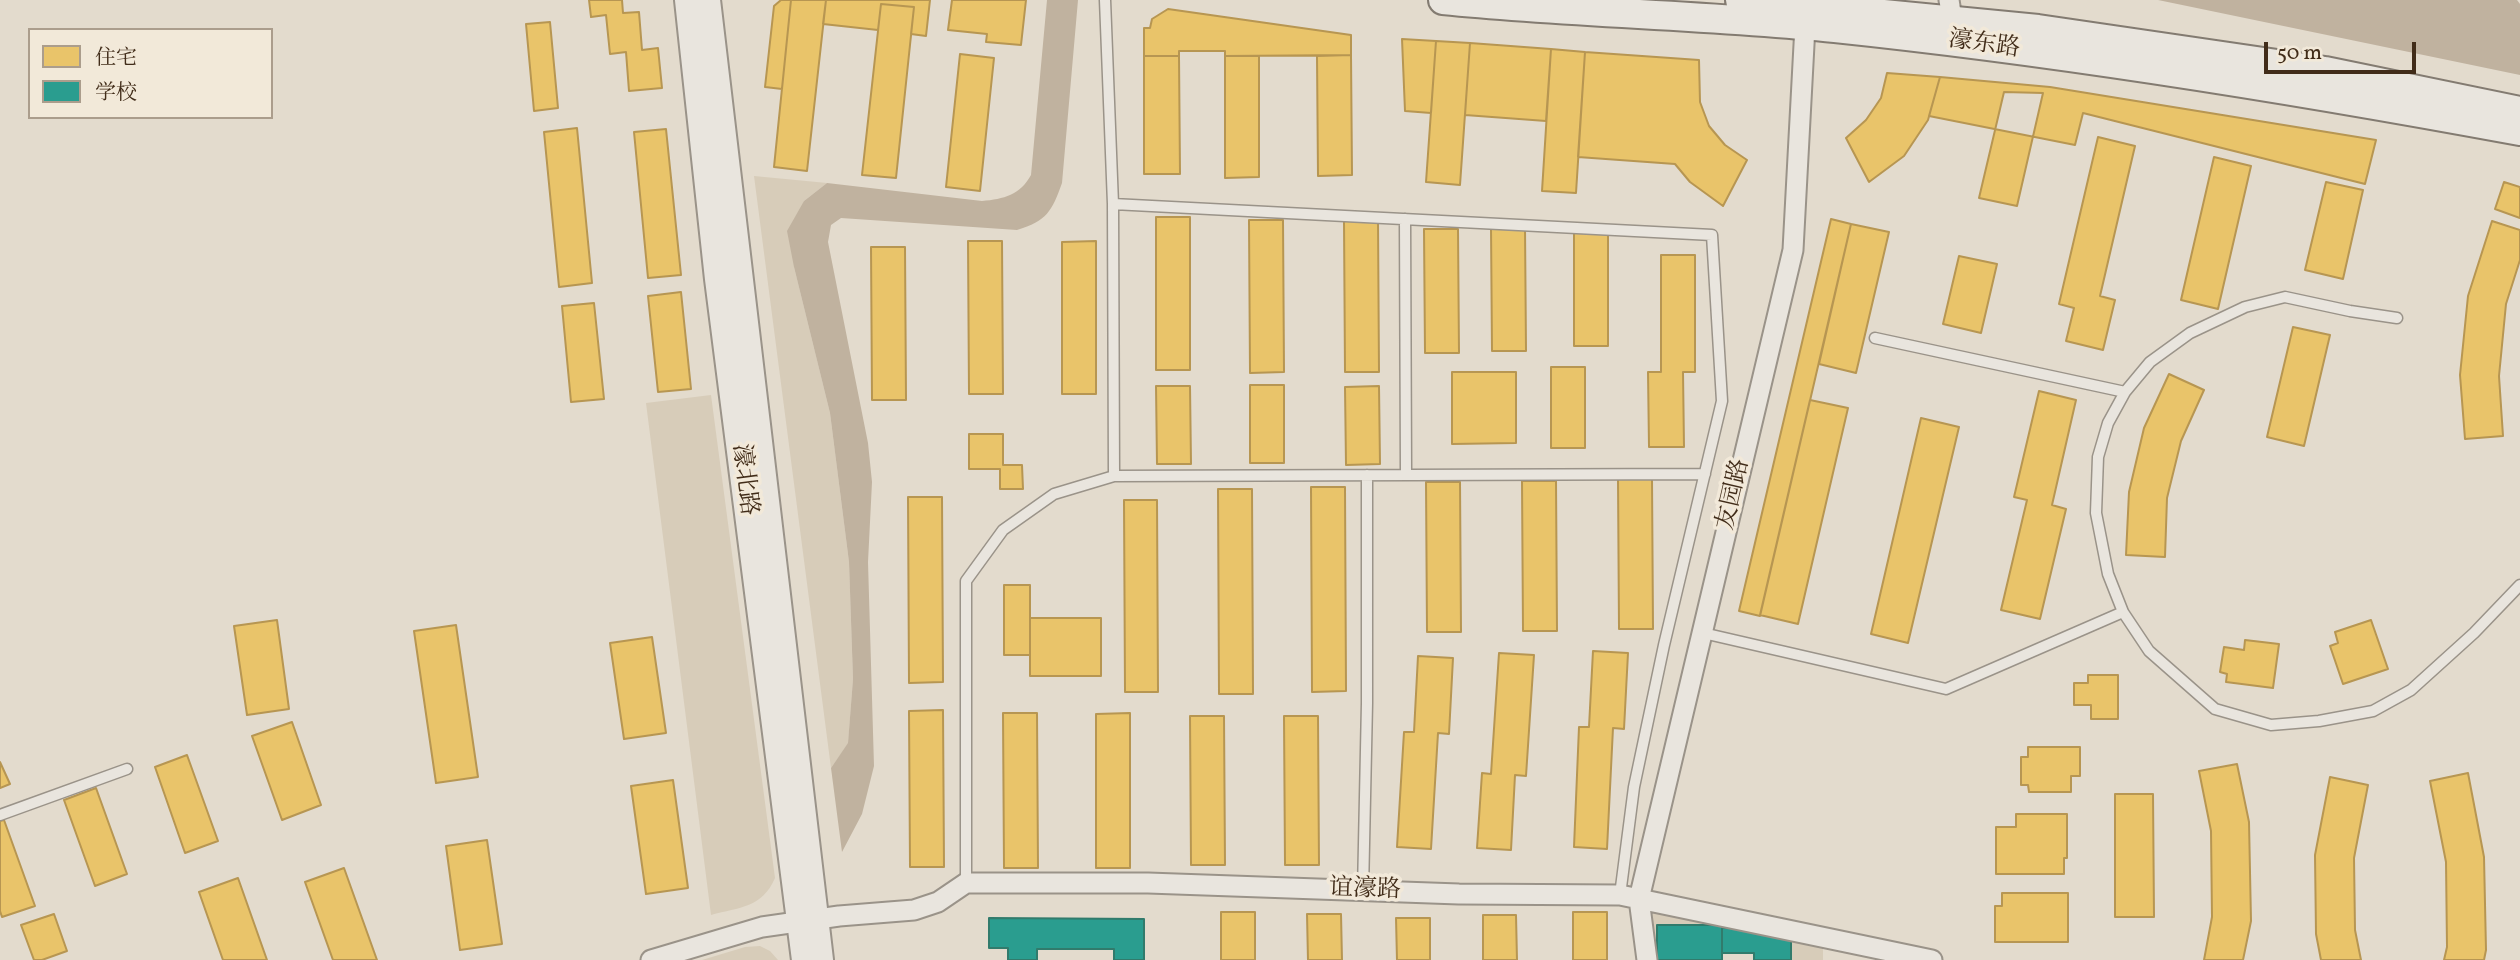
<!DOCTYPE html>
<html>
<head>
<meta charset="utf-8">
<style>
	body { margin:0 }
	#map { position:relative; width:2520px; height:960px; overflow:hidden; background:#e3dbcd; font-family:Vollkorn,"Noto Serif SC",serif }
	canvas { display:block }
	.legend { position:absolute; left:28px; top:28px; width:245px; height:91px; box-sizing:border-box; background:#f2e9d9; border:2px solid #ab9d8c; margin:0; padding:9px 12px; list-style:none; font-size:21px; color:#412c19 }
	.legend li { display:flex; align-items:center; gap:14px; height:35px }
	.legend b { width:35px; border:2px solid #ab9d8c }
	.scale { position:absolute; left:2264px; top:42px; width:152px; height:32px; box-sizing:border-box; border:4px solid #412c19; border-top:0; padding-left:9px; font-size:21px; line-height:24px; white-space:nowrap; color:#412c19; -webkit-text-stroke:5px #f2e9d9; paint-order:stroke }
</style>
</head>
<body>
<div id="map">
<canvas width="2520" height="960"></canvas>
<ul class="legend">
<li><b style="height:19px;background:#e9c46a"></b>住宅</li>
<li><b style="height:19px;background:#2a9d8f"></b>学校</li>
</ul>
<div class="scale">50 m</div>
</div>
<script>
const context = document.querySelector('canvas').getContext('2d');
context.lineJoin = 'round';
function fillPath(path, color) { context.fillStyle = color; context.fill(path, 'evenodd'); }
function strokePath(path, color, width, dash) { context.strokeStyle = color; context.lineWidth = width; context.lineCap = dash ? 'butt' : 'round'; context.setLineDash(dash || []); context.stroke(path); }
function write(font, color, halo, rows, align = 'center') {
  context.font = font + ' Vollkorn,"Noto Serif SC",serif'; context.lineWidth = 7; context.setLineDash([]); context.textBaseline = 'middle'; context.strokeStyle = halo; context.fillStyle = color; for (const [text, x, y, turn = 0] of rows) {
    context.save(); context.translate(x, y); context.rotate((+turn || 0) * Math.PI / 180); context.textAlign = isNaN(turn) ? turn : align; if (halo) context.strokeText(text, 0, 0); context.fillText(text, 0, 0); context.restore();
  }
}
const green = new Path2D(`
	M754,176L827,183L804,201L794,267L830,413L849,562L853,679L848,744L831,768Z
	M711,395L775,878C762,908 740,907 711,915L646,403Z
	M1650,897L1823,938V960H1791V934L1762,927L1722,928V925H1658L1657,960H1654Z
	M760,946L770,951L778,960H702L745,947Z`);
const water = new Path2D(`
	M1047,0H1078L1062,183C1052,211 1047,221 1017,230L841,218L831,225L828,242L868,443L872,482L868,562L874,766L862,814L842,852L831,768L848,743L853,679L849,562L830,413L794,267L787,231L804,201L827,183L982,201C1004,199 1020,195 1031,175Z
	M2158,0H2517L2520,4V75Z`);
const homes = new Path2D(`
	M589,0H622L623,13L639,12L642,50L658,48L662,88L629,91L626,52L610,54L606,15L591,17Z
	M781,0H791L782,89L765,87L774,6Z
	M791,0H826L807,171L774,167Z
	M826,0H930L926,36L911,34L914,7L881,4L878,30L823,24Z
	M952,0H1026L1021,45L986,42L987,34L948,30Z
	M881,4L914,7L896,178L862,175Z
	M1168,9L1351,35V55L1225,56V51H1179V56H1144V28H1150L1152,19Z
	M550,22L558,108L534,111L526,24Z
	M1402,39L1436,41L1431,113L1405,111Z
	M1436,41L1470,43L1460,185L1426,182Z
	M1470,43L1551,49L1546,121L1465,115Z
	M1551,49L1585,52L1576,193L1542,191Z
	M1585,52L1699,60L1700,102L1709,126L1725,145L1747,160L1723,206L1690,182L1675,164L1578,157Z
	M960,54L994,58L980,191L946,187Z
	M1351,55L1352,175L1318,176L1317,56Z
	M1144,56H1179L1180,174H1144Z
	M1225,56H1259V177L1225,178Z
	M1887,73L1940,77L1928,120L1904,156L1869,182L1846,138L1866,120L1881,98Z
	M1940,77L2050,87L2376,140L2365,184L2083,113L2075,145L1929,116Z
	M2004,92L2043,93L2017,206L1979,198Z
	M577,128L592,283L559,287L544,132Z
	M666,129L681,275L648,278L634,132Z
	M2098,137L2135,146L2100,296L2115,300L2103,350L2066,341L2074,308L2059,304Z
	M2214,157L2251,166L2218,309L2181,300Z
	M2326,182L2363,190L2343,279L2305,270Z
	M2504,182L2520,187V218L2495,209Z
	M1156,217H1190V370H1156Z
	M1378,219L1379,372H1345L1344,220Z
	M1831,219L1851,224L1760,616L1739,611Z
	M1249,220H1283L1284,372L1250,373Z
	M2492,221L2520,230V260L2506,304L2499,376L2503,436L2465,439L2460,375L2468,296Z
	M1851,224L1889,232L1856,373L1819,364Z
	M1491,227H1525L1526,351H1492Z
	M1424,229H1458L1459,353H1425Z
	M1574,232H1608V346H1574Z
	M968,241H1002L1003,394H969Z
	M1096,241V394H1062V242Z
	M871,247H905L906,400H872Z
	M1661,255H1695V372H1683L1684,447H1649L1648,372H1661Z
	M1959,256L1997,264L1981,333L1943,324Z
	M681,292L691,389L658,392L648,296Z
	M594,303L604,399L571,402L562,306Z
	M2293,327L2330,335L2304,446L2267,437Z
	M1551,367H1585V448H1551Z
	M1452,372H1516V443L1452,444Z
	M2169,374L2204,390L2181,441L2167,498L2165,557L2126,555L2129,492L2144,428Z
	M1250,385H1284V463H1250Z
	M1156,386H1190L1191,464H1157Z
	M1379,386L1380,464L1346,465L1345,387Z
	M2039,391L2076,400L2052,505L2066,509L2040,619L2001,610L2027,500L2014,497Z
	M1810,400L1848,408L1798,624L1760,615Z
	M1921,418L1959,427L1908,643L1871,634Z
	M969,434H1003V465H1022L1023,489H1000V469H969Z
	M1618,479H1652L1653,629H1619Z
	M1522,481H1556L1557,631H1523Z
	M1426,482H1460L1461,632H1427Z
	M1311,487H1345L1346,691L1312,692Z
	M1218,489H1252L1253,694H1219Z
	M908,497H942L943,682L909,683Z
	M1124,500H1157L1158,692H1125Z
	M1004,585H1030V655H1004Z
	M1030,618H1101V676H1030Z
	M277,620L289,709L247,715L234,626Z
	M2371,620L2388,669L2343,684L2330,646L2338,643L2335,632Z
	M456,625L478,777L436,783L414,631Z
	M652,637L666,733L624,739L610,643Z
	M2245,640L2279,644L2273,688L2226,682L2227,674L2220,672L2224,647L2244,650Z
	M1593,651L1628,653L1624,729L1613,728L1607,849L1574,847L1579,727H1589Z
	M1499,653L1534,655L1526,776L1515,775L1511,850L1477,848L1482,773L1491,774Z
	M1418,656L1453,658L1449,734L1438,733L1431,849L1397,847L1404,732H1414Z
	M2088,675H2118V719H2091V705H2074V683H2088Z
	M943,710L944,867H910L909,711Z
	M1003,713H1037L1038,868H1004Z
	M1130,713V868H1096V714Z
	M1190,716H1224L1225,865H1191Z
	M1284,716H1318L1319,865H1285Z
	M292,722L321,805L282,820L252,736Z
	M2028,747H2080V776H2071V792H2029L2028,785H2021V757H2028Z
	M187,755L218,841L185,853L155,767Z
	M0,762L10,784L0,788Z
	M2237,764L2249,822L2251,921L2243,960H2204L2212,917L2211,831L2199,771Z
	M2468,773L2484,857L2486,950L2484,960H2444L2447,947L2446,862L2430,781Z
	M2330,777L2368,785L2354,858L2355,930L2361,960H2321L2316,934L2315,855Z
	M673,780L688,888L646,894L631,786Z
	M96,788L127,874L95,886L64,800Z
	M2115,794H2153L2154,917H2115Z
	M2016,814H2067V858H2064V874H1996V827H2016Z
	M4,820L35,906L2,917L0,911V821Z
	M487,840L502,944L460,950L446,846Z
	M344,868L377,960H333L305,882Z
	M238,878L267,960H223L199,892Z
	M2002,893H2068V942H1995V906H2002Z
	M1221,912H1255V960H1221Z
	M1573,912H1607V960H1573Z
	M54,914L67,951L42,960H34L21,925Z
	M1307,914H1341L1342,960H1308Z
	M1483,915H1516L1517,960H1483Z
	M1396,918H1430V960H1397Z`);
const schools = new Path2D(`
	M989,918L1144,919V960H1114V949H1037V960H1008V948H989Z
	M1657,925H1722V960H1657Z
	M1762,927L1791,934V960H1754V953H1722V928Z`);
const service = new Path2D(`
	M1105,0L1113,204L1114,476
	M1113,204L1712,235L1722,401L1664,645L1634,787L1620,895
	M1405,219L1406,475
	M2397,318L2350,311L2285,297L2245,307L2190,333L2150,362L2125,392L2108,423L2098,457L2096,513L2108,574L2123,612L2149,651L2215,709L2271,725L2319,721L2373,711L2411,690L2474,633L2520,585
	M1875,338L2125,392
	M1703,633L1946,689L2123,612
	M0,815L127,769
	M966,883V581L1003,530L1054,494L1114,476L1705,474
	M1363,891L1367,703V475`);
const minor = new Path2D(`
	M1949,0L1952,19
	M651,960L762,927L839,916L914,910L938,902L966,883H1148L1459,894L1620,895L1932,960
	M1647,960L1639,899L1793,250L1805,26`);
const tertiary = new Path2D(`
	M687,0L717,279L804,960
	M708,0L821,960`);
const secondary = new Path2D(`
	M1443,0C1574,13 1705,15 1835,28C2064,52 2293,89 2520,131
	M1740,0L2038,29L2325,71L2520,111`);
const streetNames = [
	["濠东路",1984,46,8],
	["濠北路",743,480,83],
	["友园路",1735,495,-77],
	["谊濠路",1365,891,2]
];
fillPath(green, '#d7ccb9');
fillPath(water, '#c0b29f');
fillPath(homes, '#e9c46a');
strokePath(homes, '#b79652', 2);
fillPath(schools, '#2a9d8f');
strokePath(schools, '#317b6c', 2);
strokePath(service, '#9a9389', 13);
strokePath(minor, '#9a9389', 23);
strokePath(tertiary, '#9a9389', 28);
strokePath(secondary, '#837b71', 32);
strokePath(service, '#e9e5de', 10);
strokePath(minor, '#e9e5de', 19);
strokePath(tertiary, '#e9e5de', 24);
strokePath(secondary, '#e9e5de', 28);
write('24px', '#412c19', '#f2e9d9', streetNames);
</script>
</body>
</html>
